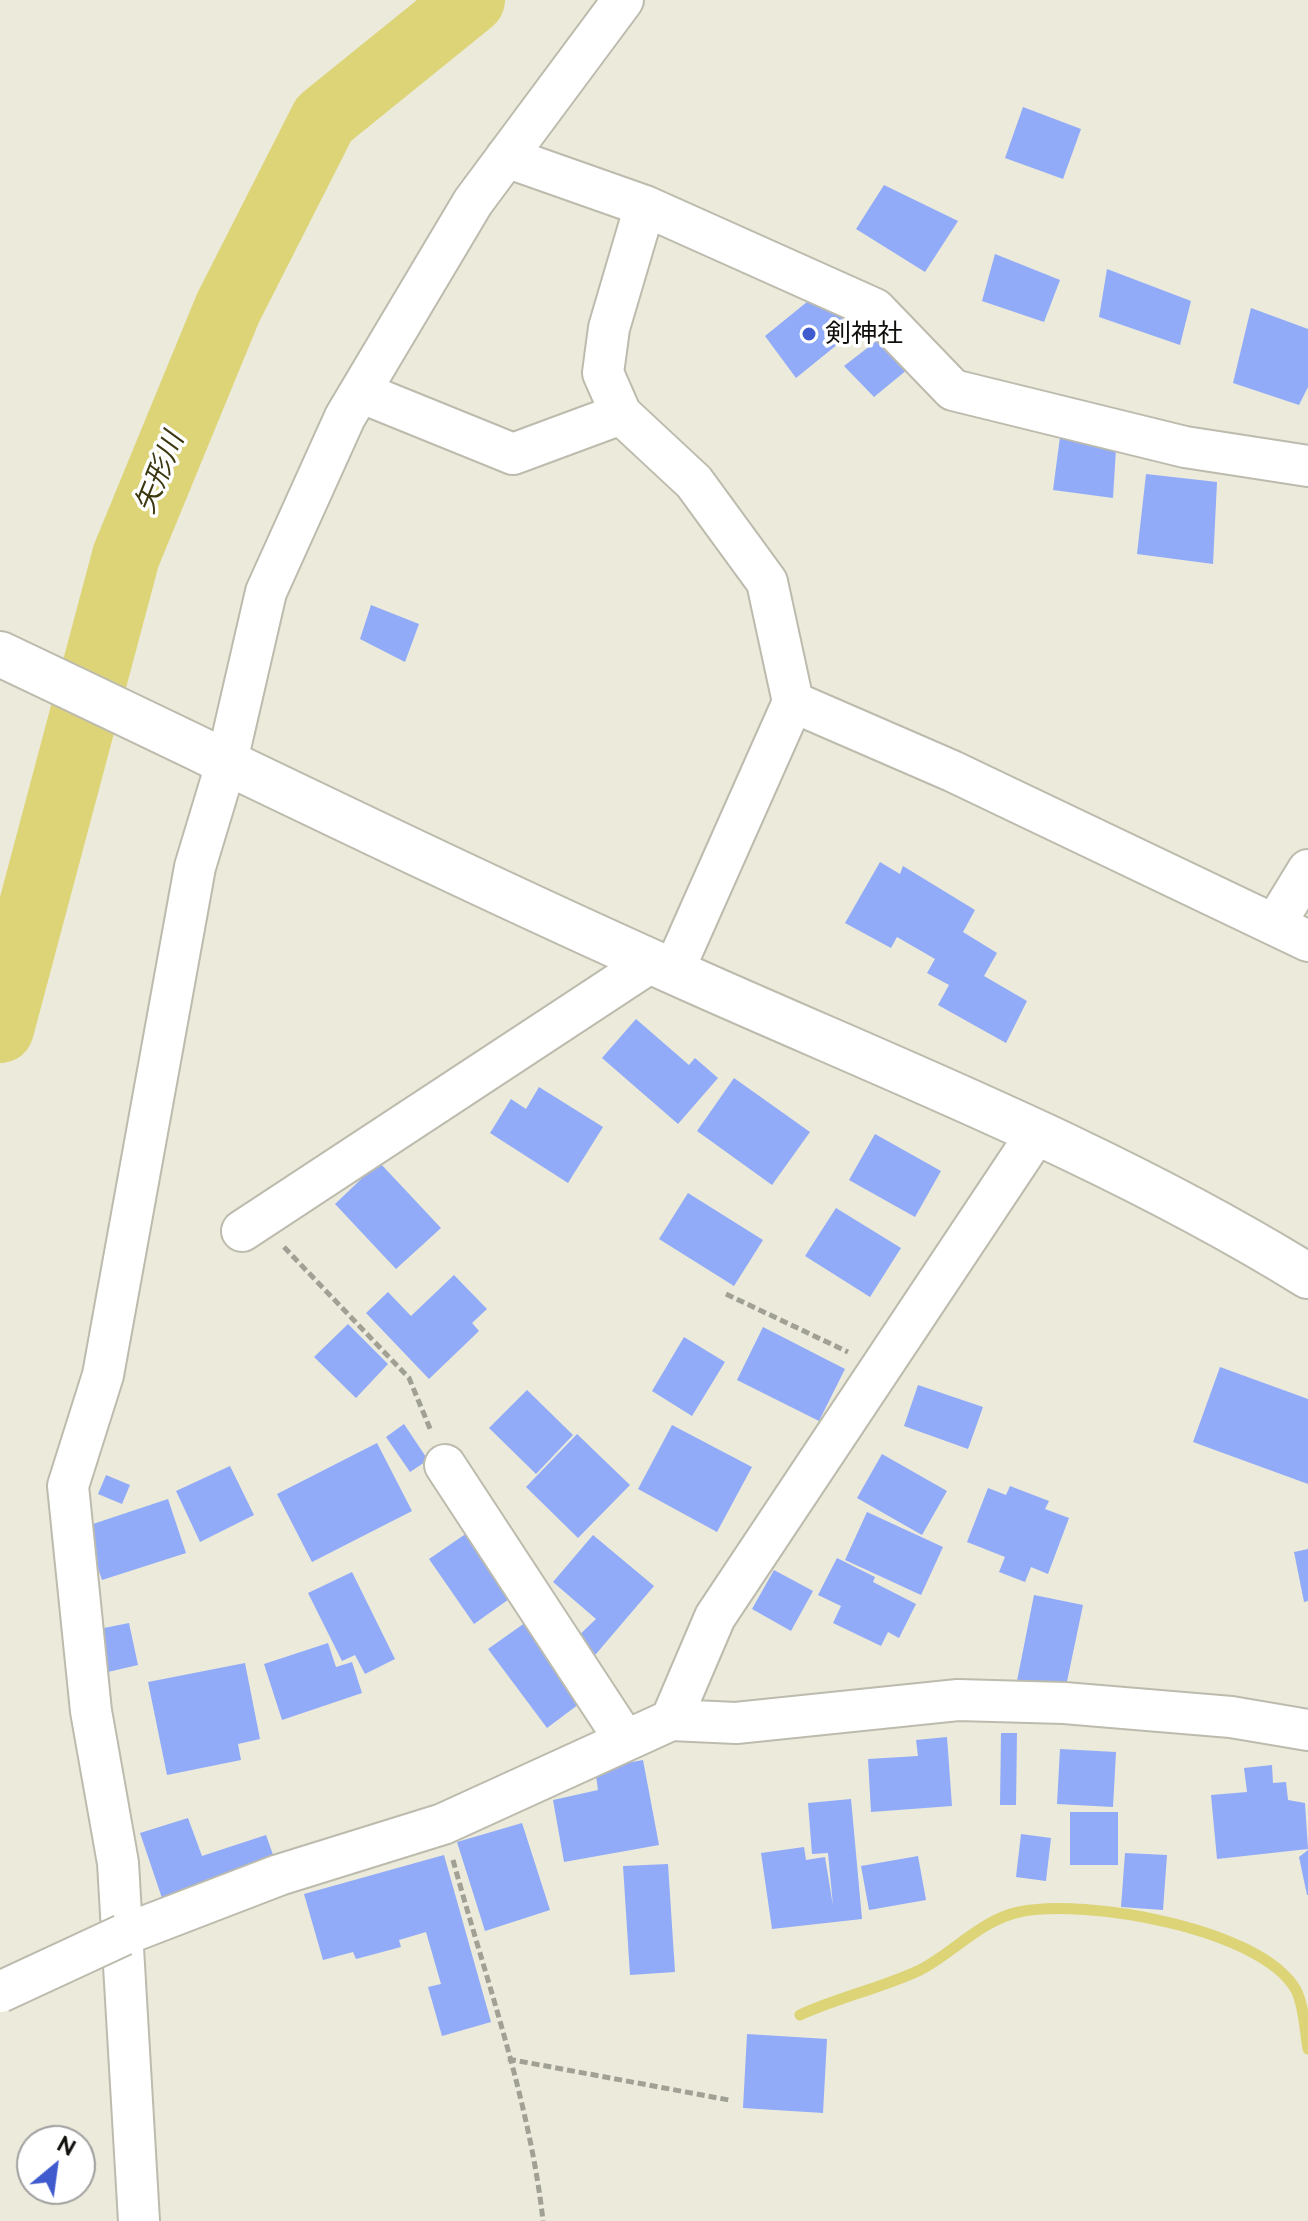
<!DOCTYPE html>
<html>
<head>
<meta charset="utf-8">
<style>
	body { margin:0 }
	#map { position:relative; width:1308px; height:2221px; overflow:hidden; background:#ebeadb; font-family:Raleway,sans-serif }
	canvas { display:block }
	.north { position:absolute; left:16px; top:2125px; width:80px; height:80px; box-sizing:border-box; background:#fff; border:2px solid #a09f9e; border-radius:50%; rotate:29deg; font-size:22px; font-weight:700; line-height:32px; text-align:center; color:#11100c }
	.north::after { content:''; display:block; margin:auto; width:28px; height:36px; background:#405bce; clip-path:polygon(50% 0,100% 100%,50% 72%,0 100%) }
</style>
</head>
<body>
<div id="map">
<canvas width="1308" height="2221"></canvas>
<div class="north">N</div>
</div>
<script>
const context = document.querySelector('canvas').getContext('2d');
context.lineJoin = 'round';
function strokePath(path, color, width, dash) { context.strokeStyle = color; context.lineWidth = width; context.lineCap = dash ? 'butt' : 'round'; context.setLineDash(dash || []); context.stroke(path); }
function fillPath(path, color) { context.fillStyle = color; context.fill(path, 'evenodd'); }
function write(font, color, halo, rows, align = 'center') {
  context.font = font + ' Raleway,"Noto Sans JP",sans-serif'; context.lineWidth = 7; context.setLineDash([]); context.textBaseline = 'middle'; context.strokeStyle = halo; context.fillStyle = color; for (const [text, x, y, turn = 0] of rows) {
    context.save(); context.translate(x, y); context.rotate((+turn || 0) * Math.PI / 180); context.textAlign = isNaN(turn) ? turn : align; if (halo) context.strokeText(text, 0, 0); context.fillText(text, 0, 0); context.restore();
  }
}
const stream = new Path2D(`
	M800,2015C839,1997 882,1988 920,1970C953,1953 981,1920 1019,1912C1084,1898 1261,1928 1296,1990C1304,2005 1305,2032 1308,2049`);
const river = new Path2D(`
	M0,1029L126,556L228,308L324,119L471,0`);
const building = new Path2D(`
	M1023,107L1081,129L1063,179L1005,158Z
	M884,185L958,221L925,272L856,229Z
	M995,254L1060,280L1044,322L982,301Z
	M1107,269L1191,301L1180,345L1099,317Z
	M818,293L854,331L796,378L765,336Z
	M1251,308L1308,329V387L1299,405L1233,383Z
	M879,339L908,369L874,397L844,366Z
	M1060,437L1116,449L1113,498L1053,490Z
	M1146,474L1217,482L1213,564L1137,554Z
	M371,605L419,624L405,662L360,639Z
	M880,862L900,874L903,866L975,910L963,932L997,953L984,976L1027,1001L1006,1043L938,1005L949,985L927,973L935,959L897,937L891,948L845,923Z
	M636,1019L689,1065L695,1058L718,1078L678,1124L602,1058Z
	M734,1078L810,1132L772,1185L697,1131Z
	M539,1087L603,1127L568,1183L490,1133L511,1099L526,1109Z
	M875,1134L941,1171L915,1217L849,1180Z
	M379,1162L441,1228L396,1269L335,1204Z
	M688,1193L763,1240L734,1286L659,1239Z
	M836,1208L901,1248L870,1297L805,1256Z
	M454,1275L487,1309L472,1323L479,1331L429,1379L366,1313L388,1292L411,1316Z
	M348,1324L388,1364L356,1398L314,1357Z
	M763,1327L845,1369L819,1421L737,1380Z
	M684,1337L725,1362L692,1416L652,1391Z
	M1220,1367L1308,1399V1484L1193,1442Z
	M918,1385L983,1407L968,1449L904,1426Z
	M527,1390L573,1435L536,1474L489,1428Z
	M404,1424L428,1460L410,1472L386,1437Z
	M672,1425L752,1467L717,1532L638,1489Z
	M577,1434L630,1485L578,1538L526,1487Z
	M377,1443L412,1511L312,1562L277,1494Z
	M882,1454L947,1491L922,1535L857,1498Z
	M230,1466L254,1515L200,1542L176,1491Z
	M106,1475L130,1485L122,1504L98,1494Z
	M1010,1486L1049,1501L1045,1509L1069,1518L1048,1574L1031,1567L1025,1582L999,1572L1005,1557L967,1542L988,1488L1006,1495Z
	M168,1499L186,1553L102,1580L84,1527Z
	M867,1512L943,1547L921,1595L845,1560Z
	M467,1533L512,1597L474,1624L429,1559Z
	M593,1535L654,1586L590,1661L573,1641L596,1619L553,1582Z
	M1308,1549V1601L1304,1602L1294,1552Z
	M837,1558L875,1577L873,1582L916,1604L899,1638L888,1632L881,1646L833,1623L841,1606L818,1595Z
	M774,1570L813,1591L791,1631L752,1609Z
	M352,1572L395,1659L365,1674L355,1655L342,1661L308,1593Z
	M1034,1595L1083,1605L1064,1696L1016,1686Z
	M529,1620L587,1698L547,1728L488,1649Z
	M129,1623L138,1665L108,1672L99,1629Z
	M328,1643L336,1667L352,1662L362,1693L282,1720L264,1664Z
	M245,1663L260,1739L238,1744L241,1760L167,1775L148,1682Z
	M1001,1733H1017L1016,1805H1000Z
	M947,1737L952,1806L871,1812L868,1759L918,1756L916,1740Z
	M1060,1749L1116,1752L1113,1807L1057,1804Z
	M643,1760L659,1845L564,1862L553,1800L598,1790L595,1769Z
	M1272,1765L1273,1783L1286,1782L1288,1800L1305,1803L1308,1849L1217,1859L1211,1795L1247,1792L1244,1768Z
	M851,1799L862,1919L772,1929L761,1853L804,1847L806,1860L825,1857L833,1906L828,1853L812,1854L808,1803Z
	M1070,1812H1118V1865H1070Z
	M188,1818L202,1856L266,1835L276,1863L163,1901L140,1833Z
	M522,1823L550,1910L485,1931L457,1842Z
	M1021,1834L1051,1838L1046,1881L1016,1877Z
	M1308,1850V1895H1307L1299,1857Z
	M1125,1853L1167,1855L1163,1910L1121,1907Z
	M444,1855L491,2022L442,2036L428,1987L441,1984L426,1932L399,1940L401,1947L356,1959L353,1952L323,1960L304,1894Z
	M918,1856L926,1900L869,1910L861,1866Z
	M668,1864L675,1972L630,1975L623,1866Z
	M747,2034L827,2039L823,2113L743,2108Z`);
const path = new Path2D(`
	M284,1247L409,1378L431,1431
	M726,1294L848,1352
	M453,1860C485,1977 530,2101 543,2221
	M508,2059L729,2100`);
const minor = new Path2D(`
	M506,157L645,206L875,309L953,390L1185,447L1308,466
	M645,206L609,328L603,373L621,414L694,482L767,582L793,702L952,771L1308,941
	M360,392L513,454L621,414
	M1275,924L1308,870
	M673,972L793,702
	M242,1231L651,962
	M445,1465L625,1740
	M671,1720L715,1617L1037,1133
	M123,1935L279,1875L443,1824L671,1720L736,1723L958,1700L1064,1703L1231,1717L1308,1730
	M139,2221L118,1863L91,1711L68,1486L103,1375L195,867L227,761L266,592L345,417L473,202L623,0`);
const tertiary = new Path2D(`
	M0,654C224,760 446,870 672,971C885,1067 1108,1152 1308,1276`);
const minorBridge = new Path2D(`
	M0,1992L123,1935`);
const markers = [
	[809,334,8,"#405bce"]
];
const poiNames = [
	["剣神社",825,334]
];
const waterNames = [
	["矢形川",160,473,-68]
];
strokePath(stream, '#ddd477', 11);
strokePath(river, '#ddd477', 68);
fillPath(building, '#91abf8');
strokePath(minor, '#bcbbad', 44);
strokePath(tertiary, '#bcbbad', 48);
strokePath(path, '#a1a095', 5, [8, 4]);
strokePath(minor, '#fff', 40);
strokePath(tertiary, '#fff', 44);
strokePath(minorBridge, '#bcbbad', 44, []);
strokePath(minorBridge, '#fff', 40);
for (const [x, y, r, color] of markers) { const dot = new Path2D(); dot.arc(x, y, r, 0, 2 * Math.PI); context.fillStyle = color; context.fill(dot); strokePath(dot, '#fff', 3); }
write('26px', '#11100c', '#fff', poiNames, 'left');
write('italic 28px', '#3c3810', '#fff', waterNames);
</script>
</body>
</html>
